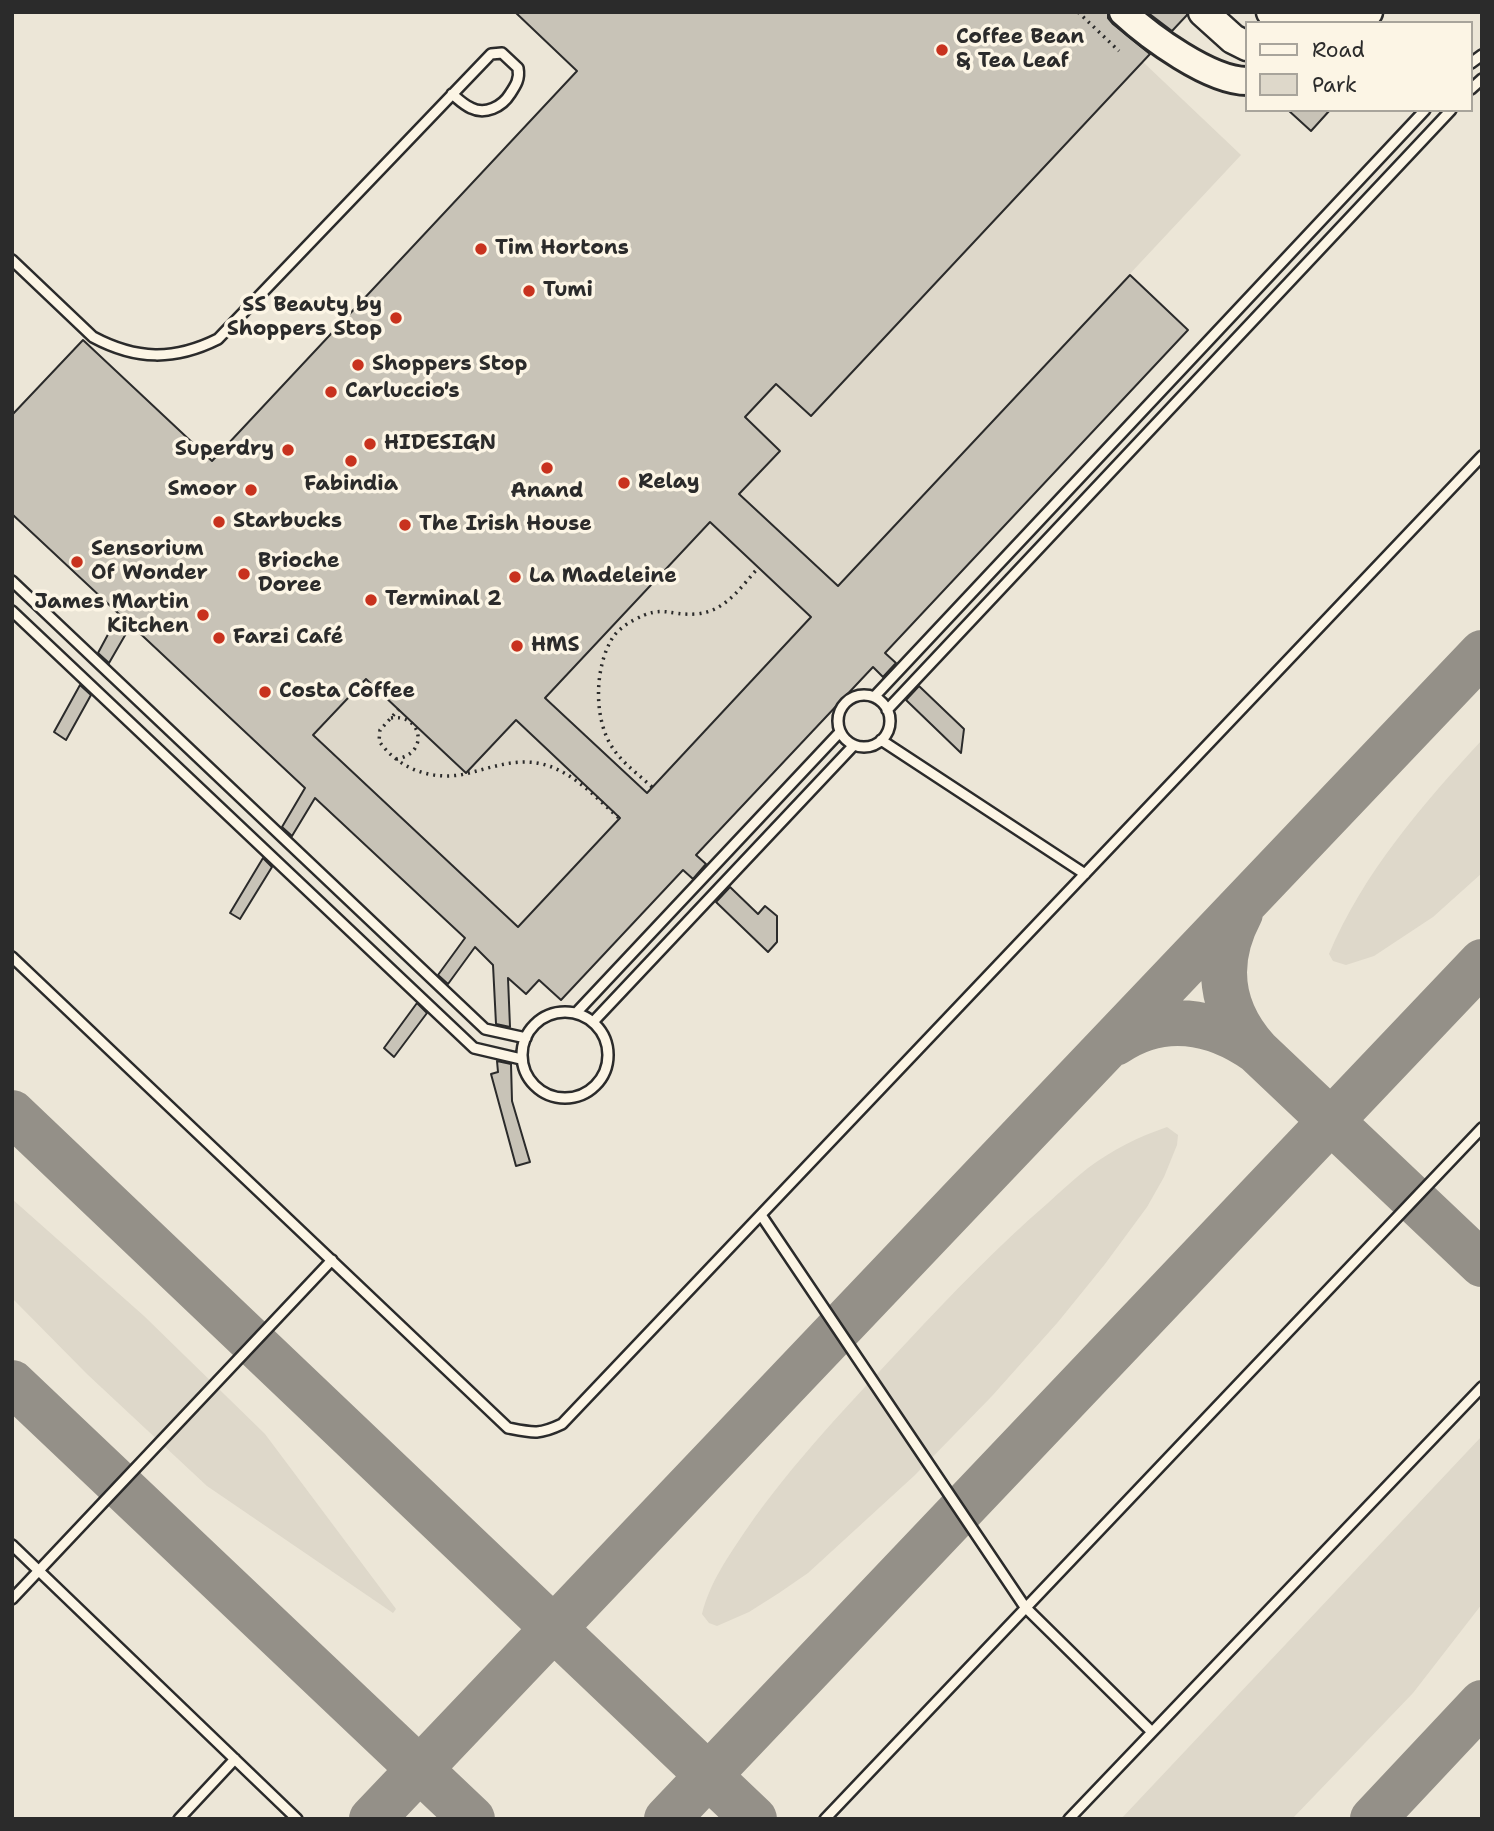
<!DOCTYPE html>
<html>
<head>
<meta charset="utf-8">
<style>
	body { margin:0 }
	#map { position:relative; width:1494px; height:1831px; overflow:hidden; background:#fcf5e5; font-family:"Shantell Sans",sans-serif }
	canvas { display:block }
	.frame { position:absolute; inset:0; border:14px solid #2b2b2b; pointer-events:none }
	.legend { position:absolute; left:1245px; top:21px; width:228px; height:91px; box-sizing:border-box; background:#fcf5e5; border:2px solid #a8a49b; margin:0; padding:9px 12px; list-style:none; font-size:21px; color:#2b2b2b }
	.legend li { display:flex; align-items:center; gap:14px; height:35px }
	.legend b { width:35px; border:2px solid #a8a49b }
</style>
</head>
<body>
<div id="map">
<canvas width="1494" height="1831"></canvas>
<div class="frame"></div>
<ul class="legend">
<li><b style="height:9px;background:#fcf5e5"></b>Road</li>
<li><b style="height:19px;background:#ded8ca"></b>Park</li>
</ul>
</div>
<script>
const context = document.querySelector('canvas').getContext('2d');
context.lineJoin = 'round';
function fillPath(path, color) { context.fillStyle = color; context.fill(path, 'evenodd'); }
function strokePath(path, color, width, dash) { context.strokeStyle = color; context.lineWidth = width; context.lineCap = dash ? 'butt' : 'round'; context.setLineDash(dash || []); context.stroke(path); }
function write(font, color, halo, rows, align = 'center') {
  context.font = font + ' "Shantell Sans",sans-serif'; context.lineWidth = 7; context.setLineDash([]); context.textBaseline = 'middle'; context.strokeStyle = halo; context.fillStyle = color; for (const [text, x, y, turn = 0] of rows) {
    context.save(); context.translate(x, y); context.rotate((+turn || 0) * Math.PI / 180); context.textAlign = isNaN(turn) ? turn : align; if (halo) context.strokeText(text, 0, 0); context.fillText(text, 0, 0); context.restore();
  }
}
const built = new Path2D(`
	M12,12H1482V1819H12ZM1247,23H1471V110H1247Z`);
const green = new Path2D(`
	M1143,62L1241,155L838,586L740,494L780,451L745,417L776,384L811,416Z
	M710,522L811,617L647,793L545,698Z
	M366,679L466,773L516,720L620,818L518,927L313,735Z
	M1482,740V873L1433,917L1374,956L1346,965L1333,961L1329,954C1363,873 1423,804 1482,740Z
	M1167,1127L1178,1135L1177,1145L1164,1177L1147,1207L1105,1264L1058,1322L992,1396L915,1475L808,1573L779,1593L749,1612L717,1626L709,1623L702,1614C710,1582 728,1557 746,1530C793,1462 852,1401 908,1341C953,1293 998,1246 1048,1203C1061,1191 1074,1179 1088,1168C1112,1150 1138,1137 1167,1127Z
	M12,1199L144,1316L265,1434L396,1609L393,1613L207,1486L87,1374L12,1298Z
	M1482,1436V1604L1413,1693L1292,1819H1121Z`);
const taxiway = new Path2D(`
	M1115,1043C1162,1011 1213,1020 1257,1051C1220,1010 1214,962 1240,913
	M1257,1051L1482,1264
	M12,1113L754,1819
	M12,1383L472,1819
	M372,1819L1482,653
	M667,1819L1482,962
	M1373,1819L1482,1703`);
const building = new Path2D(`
	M515,12H1108V18L1113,24L1150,54L811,416L776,384L745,417L780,451L739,494L838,586L1130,275L1188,330L885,653L896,663L883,677L873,667L696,855L706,864L693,879L683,870L561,1000L539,980L526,994L508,978L510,1027L496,1024L493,965L475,947L448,984L438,975L465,938L315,798L292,836L282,827L305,788L131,625L109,663L98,653L119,614L12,514V415L83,340L212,461L577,71ZM710,522L811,617L647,793L545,698ZM366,679L466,773L516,720L620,818L518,927L313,735Z
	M1147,12H1187V15L1172,31Z
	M1288,110H1330L1311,131Z
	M80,685L91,695L66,740L54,732Z
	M919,686L964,729L961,753L906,700Z
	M263,858L272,867L240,919L230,913Z
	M730,887L758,914L765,906L777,916V942L768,952L716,902Z
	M417,1003L427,1013L394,1057L384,1048Z
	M497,1061L511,1064L512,1101L530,1162L516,1166L491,1074L498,1072Z`);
const path = new Path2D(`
	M1078,12L1119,51
	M399,709L380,730L379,741C399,770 435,782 469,773C493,767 517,758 542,764C574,772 596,798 620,819
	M391,718C422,713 430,754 396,759
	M652,787C639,775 624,764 614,750C593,721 594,667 613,637C618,630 626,624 634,620C663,604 669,616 696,614C725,612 741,587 758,568`);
const lane = new Path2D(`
	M1471,63L1482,55
	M1471,89L1482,79
	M12,260L93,337C136,360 174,361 218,339L491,54L502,53L518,68C520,79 516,85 510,94C502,107 485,115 471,108C464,105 458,99 452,94
	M12,581L485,1029L526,1038
	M12,611L474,1048L521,1059
	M838 721a26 26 0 1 1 52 0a26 26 0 1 1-52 0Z
	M874,697L1425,110
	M887,710L1451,110
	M881,740L1085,874
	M12,957L508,1428C533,1433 539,1435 562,1424L1482,456
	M522 1055a43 43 0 1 1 86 0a43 43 0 1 1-86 0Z
	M576,1013L840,732
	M593,1022L854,745
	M761,1215L1025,1607L1152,1732
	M12,1545L297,1819
	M12,1599L332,1260
	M179,1819L235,1759
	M825,1819L1482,1128
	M1069,1819L1482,1387`);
const secondary = new Path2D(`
	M1123,12C1150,37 1210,81 1247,81`);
const primary = new Path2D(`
	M1203,12L1233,39L1247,46
	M1271,12C1303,23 1335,22 1368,12`);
const markers = [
	[942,50,7,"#c8321e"],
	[481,249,7,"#c8321e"],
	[529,291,7,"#c8321e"],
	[396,318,7,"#c8321e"],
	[358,365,7,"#c8321e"],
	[331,392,7,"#c8321e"],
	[370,444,7,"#c8321e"],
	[288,450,7,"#c8321e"],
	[351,461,7,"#c8321e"],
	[547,468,7,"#c8321e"],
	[624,483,7,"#c8321e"],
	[251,490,7,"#c8321e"],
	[219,522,7,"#c8321e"],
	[405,525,7,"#c8321e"],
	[77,562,7,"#c8321e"],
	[244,574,7,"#c8321e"],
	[515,577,7,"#c8321e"],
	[371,600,7,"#c8321e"],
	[203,615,7,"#c8321e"],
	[219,638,7,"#c8321e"],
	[517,646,7,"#c8321e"],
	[265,692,7,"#c8321e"]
];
const poiNames = [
	["Coffee Bean",956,38],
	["& Tea Leaf",956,62],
	["Tim Hortons",495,249],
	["Tumi",543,291],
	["SS Beauty by",382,306,"right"],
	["Shoppers Stop",382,330,"right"],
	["Shoppers Stop",372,365],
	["Carluccio's",345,392],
	["HIDESIGN",384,444],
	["Superdry",274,450,"right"],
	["Relay",638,483],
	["Fabindia",351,485,"center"],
	["Smoor",237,490,"right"],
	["Anand",547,492,"center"],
	["Starbucks",233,522],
	["The Irish House",419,525],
	["Sensorium",91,550],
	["Of Wonder",91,574],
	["Brioche",258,562],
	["Doree",258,586],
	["La Madeleine",529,577],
	["Terminal 2",385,600],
	["James Martin",189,603,"right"],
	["Kitchen",189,627,"right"],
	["Farzi Café",233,638],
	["HMS",531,646],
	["Costa Coffee",279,692]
];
fillPath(built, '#ece6d7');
fillPath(green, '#ded8ca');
strokePath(taxiway, '#949088', 46);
fillPath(building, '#c8c3b7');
strokePath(building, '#2b2b2b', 2);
strokePath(lane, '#2b2b2b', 14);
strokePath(secondary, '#2b2b2b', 32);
strokePath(primary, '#2b2b2b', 33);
strokePath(path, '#2b2b2b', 3.5, [2, 5]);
strokePath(lane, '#fcf5e5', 9);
strokePath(secondary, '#fcf5e5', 26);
strokePath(primary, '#fcf5e5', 28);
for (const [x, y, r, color] of markers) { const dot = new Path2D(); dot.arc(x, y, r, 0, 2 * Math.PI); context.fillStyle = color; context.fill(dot); strokePath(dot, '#fcf5e5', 2.5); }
write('bold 21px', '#2b2b2b', '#fcf5e5', poiNames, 'left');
</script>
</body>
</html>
